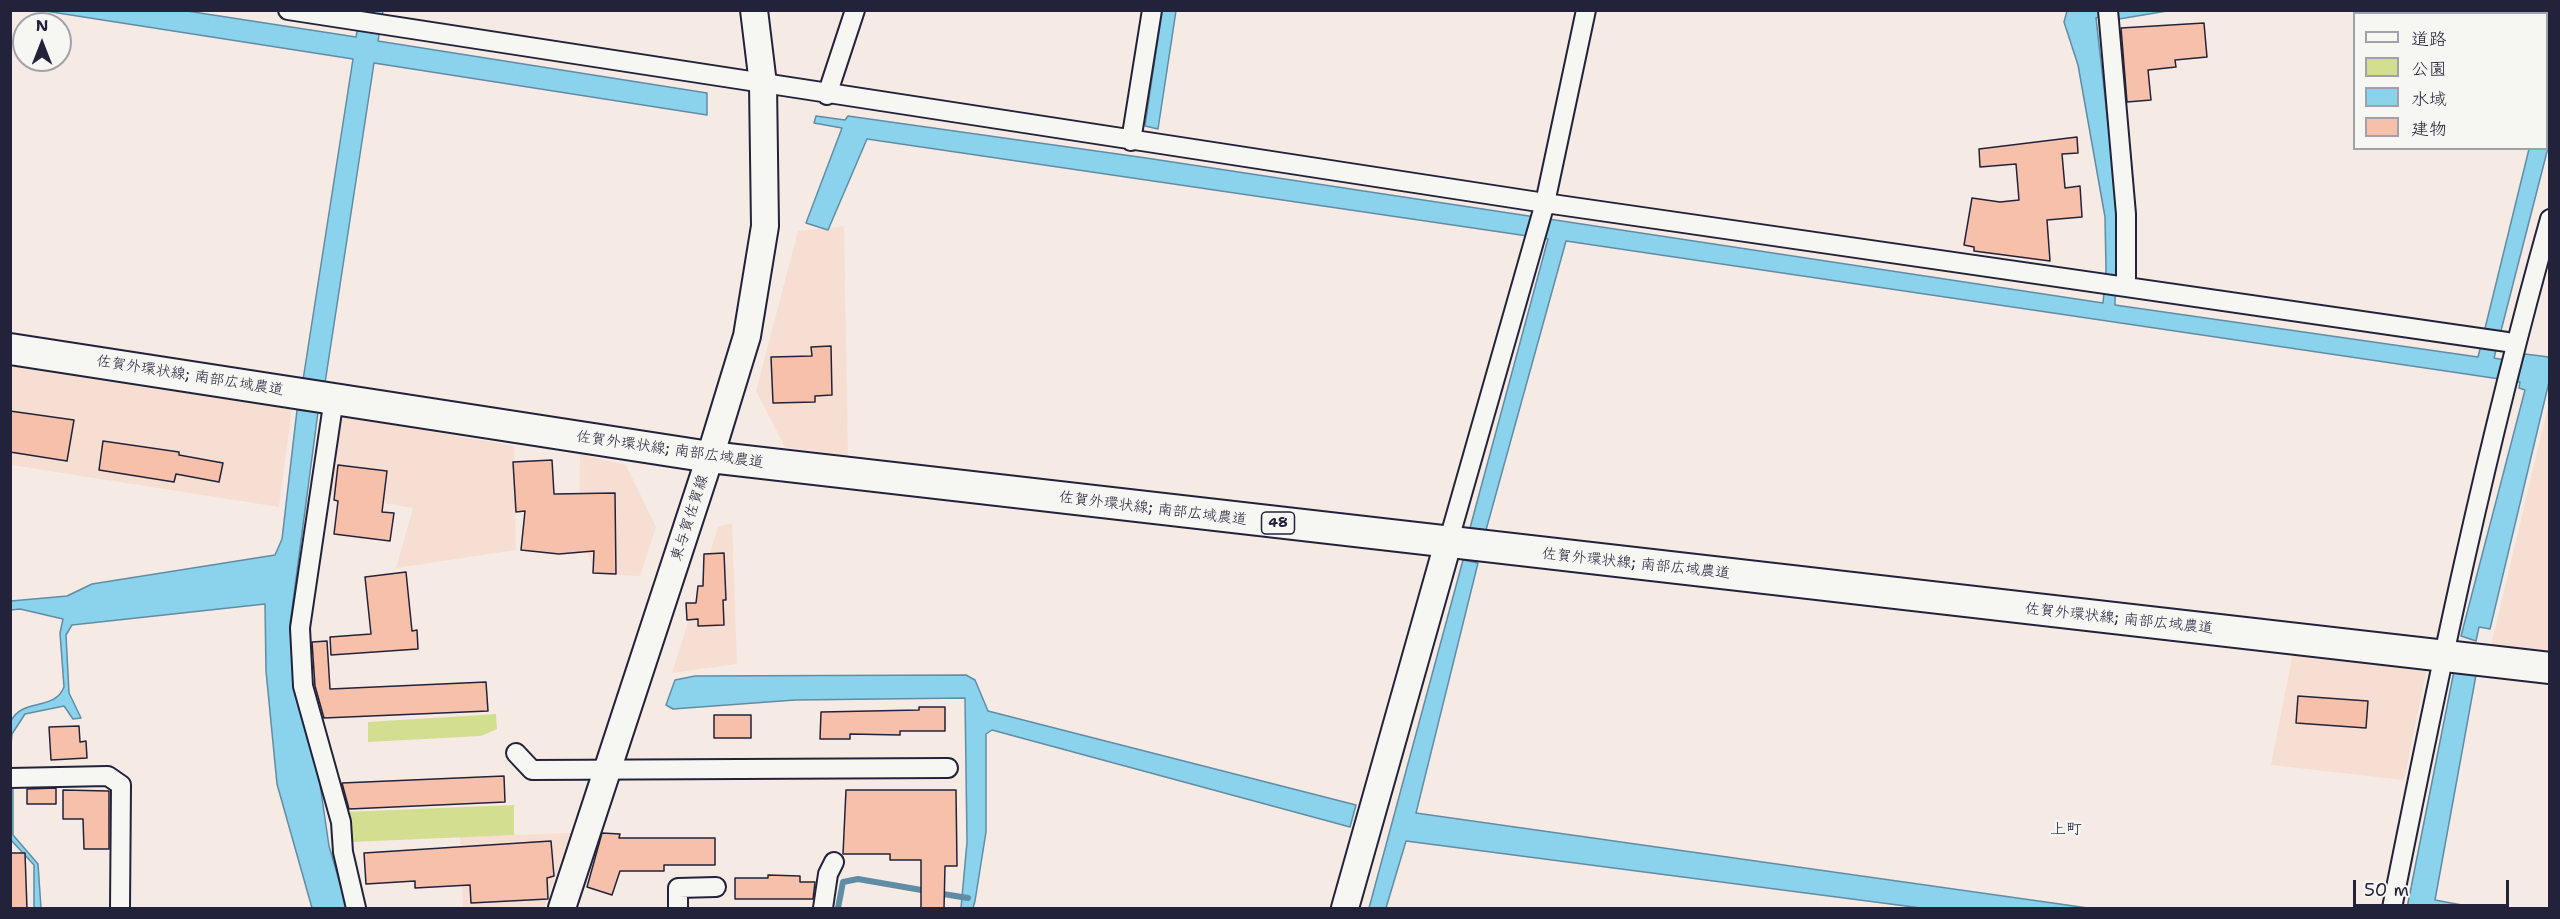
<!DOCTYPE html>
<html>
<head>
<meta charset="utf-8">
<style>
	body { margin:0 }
	#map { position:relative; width:2560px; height:919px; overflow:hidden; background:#f6ebe4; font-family:"Shantell Sans","Klee One",sans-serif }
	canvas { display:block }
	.frame { position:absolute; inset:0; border:12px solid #22223b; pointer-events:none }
	.legend { position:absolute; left:2353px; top:12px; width:195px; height:138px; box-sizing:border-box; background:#f6f6f2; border:2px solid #a1a1a9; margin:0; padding:8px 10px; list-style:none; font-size:18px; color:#22223b }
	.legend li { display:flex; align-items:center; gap:12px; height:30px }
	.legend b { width:30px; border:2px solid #a1a1a9 }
	.north { position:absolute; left:12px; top:12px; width:60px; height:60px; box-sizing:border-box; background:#f6f6f2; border:2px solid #a1a1a9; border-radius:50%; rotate:0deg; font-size:16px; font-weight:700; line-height:24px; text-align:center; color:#22223b }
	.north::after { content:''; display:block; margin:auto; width:21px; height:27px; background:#22223b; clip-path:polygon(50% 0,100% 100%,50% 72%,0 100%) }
	.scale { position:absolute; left:2353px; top:880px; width:156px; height:27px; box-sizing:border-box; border:3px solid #22223b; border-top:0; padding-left:8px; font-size:18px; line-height:21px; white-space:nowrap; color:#22223b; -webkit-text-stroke:4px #f6f6f2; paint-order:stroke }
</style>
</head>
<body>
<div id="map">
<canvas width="2560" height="919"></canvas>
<div class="frame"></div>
<ul class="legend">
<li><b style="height:8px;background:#f6f6f2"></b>道路</li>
<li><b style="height:16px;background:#d3de91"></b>公園</li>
<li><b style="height:16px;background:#8bd2ec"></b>水域</li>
<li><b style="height:16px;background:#f6c0aa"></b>建物</li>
</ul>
<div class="north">N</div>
<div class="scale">50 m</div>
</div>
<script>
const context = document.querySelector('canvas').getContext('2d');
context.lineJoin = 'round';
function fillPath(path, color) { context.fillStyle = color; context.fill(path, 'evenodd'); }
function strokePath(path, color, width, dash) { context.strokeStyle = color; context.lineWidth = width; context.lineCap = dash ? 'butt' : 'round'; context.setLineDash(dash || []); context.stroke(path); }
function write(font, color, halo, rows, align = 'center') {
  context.font = font + ' "Shantell Sans","Klee One",sans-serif'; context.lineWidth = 4.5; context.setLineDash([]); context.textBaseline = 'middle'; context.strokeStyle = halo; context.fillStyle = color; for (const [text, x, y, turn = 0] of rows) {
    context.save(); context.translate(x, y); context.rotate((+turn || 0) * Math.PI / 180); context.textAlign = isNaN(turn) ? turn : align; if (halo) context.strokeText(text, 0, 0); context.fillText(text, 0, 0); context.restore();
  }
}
const built = new Path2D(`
	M844,226L848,456L785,447L756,391L798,231Z
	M10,364L292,408L279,507L11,465Z
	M2549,402V653L2491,646Z
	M341,416L514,446L516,550L396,568L413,508L329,494Z
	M580,454L626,465L656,527L640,576L596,574L579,529Z
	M732,523L737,664L672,673L718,527Z
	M2293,653L2427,668L2404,780L2271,765Z
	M571,833L544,908H463L460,837Z`);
const green = new Path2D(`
	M496,714L497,729L481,736L368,742V722Z
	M514,805V835L351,842L345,812Z`);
const water = new Path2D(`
	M45,11H187L356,37L361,11H383L378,41L707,93V115L374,63L325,383L303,380L353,59Z
	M1162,11H1176L1158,129L1145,126Z
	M2067,11H2167L2119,19L2117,11L2096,18L2117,203L2115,305L2478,357L2529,149L2546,148V75L2549,63V144L2494,358L2521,363L2525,354L2549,357V382L2490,629L2479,627L2476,641L2461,636L2525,390L2519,388L2520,382L1566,241L1486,530L1470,528L1548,239L867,139L828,230L806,223L842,128L814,123L816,116L845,120L848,116L1146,158L2103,303L2106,270L2105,217L2078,65L2064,22Z
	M297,410L318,412L290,624L294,685L318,771L329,846L347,908H312L277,784L266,671L265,604L72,625L66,635L69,693L81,718L73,719L64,706L25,714L12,734L11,745C11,738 9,727 11,721C22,698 55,711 64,687L60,633L63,619L20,609L11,610V601L67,596L92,584L275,555L282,539Z
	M1463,560L1478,563L1416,813L2088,908H1921L1406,841L1386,908H1369Z
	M2454,671L2476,675L2435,900L2478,908H2407Z
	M966,675L975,680L988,711L1356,805L1350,827L992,730L986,734V832L975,901L973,908H961L967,842L965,698L795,700L673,709L666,705L675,680L695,676Z
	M13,788V835L38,864L41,908H34V865L11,840L10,789Z`);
const stream = new Path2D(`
	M937,893L968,898
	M838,908L843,882L858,879L927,891`);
const building = new Path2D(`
	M2204,23L2207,57L2175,60L2176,67L2148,70L2151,100L2127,102L2121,28Z
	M2077,137L2078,153L2062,154L2065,188L2080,186L2082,217L2047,220L2050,261L1974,251V247L1964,245L1972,198L2000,202L2019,200L2016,164L1980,167L1979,149Z
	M831,346L832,395L815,396V402L773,403L771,357L812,356L811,347Z
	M10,411L74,420L67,461L10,452Z
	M103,441L179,452V455L223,463L219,482L176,474L174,482L99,470Z
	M552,460L554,494L615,493L616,574L593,573L594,551L559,554L521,550L525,511L516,512L513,462Z
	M338,465L387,471L382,512L394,513L390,541L334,534L338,501L334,500Z
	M724,553L726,600H723L724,625L698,626V619L687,620L686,603H696L698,586H703L704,554Z
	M406,572L412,631L417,630L418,649L331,655L330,637L371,634L365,577Z
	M327,641L330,689L486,682L488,711L324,718L315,686L312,642Z
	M2298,696L2368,701L2366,728L2296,723Z
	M919,707H945V731H900V735L850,734V739H820L821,712L919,710Z
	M714,715H751V738H714Z
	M79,726L80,742L86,741L87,758L51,760L49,727Z
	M504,776L505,802L349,809L342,783Z
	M56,788V804H27V789Z
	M63,790L109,791V849H84L83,819H63Z
	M846,790H956L957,866H945L944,909H921V860H890V854H843Z
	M602,833L620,834L619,838H715V865H664V871H620L612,895L587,887Z
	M551,841L554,876L547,878L548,899L471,903L470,885L415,888V881L366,884L364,853Z
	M10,853H25L27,909H10Z
	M768,875L800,876V882H815L813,899H735V878H768Z`);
const street = new Path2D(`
	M288,10L1545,203L2507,342
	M2108,10L2126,214V287
	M827,95L855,10
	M1131,141L1152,10
	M334,398L300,628L303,686L341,822L343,852L356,908
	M1448,543L1545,203L1586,10
	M516,753L532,770L948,768
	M10,778L108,776L121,785L120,908
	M678,908V888L716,887
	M823,908L828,874L834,862
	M2392,908C2438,677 2486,446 2550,219`);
const secondary = new Path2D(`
	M562,908L710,457L747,336L765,226L763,84L754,10
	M1345,908L1448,543`);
const primary = new Path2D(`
	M10,349L710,457L2550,668`);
const shields = [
	[1278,523,33]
];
const shieldNames = [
	["48",1278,523]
];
const streetNames = [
	["佐賀外環状線; 南部広域農道",190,376,9],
	["佐賀外環状線; 南部広域農道",670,450,8],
	["佐賀外環状線; 南部広域農道",1153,509,7],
	["東与賀佐賀線",690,518,-72],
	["佐賀外環状線; 南部広域農道",1636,564,6],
	["佐賀外環状線; 南部広域農道",2119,619,6]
];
const neighbourhoodNames = [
	["上町",2066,830]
];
fillPath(built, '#f6ded3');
fillPath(green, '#d3de91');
fillPath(water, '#8bd2ec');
strokePath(water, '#618ca5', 1.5);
strokePath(stream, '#618ca5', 6);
fillPath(building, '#f6c0aa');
strokePath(building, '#22223b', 1.5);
strokePath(street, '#22223b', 22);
strokePath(secondary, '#22223b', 30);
strokePath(primary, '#22223b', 34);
strokePath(street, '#f6f6f2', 18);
strokePath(secondary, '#f6f6f2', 26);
strokePath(primary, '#f6f6f2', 30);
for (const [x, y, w] of shields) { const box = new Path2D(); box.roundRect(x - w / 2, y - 11, w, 22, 4.5); context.fillStyle = '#f6f6f2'; context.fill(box); strokePath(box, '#22223b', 1.5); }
write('bold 14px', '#22223b', null, shieldNames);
write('15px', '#22223b', '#f6f6f2', streetNames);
write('16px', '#22223b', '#f6f6f2', neighbourhoodNames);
</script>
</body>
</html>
